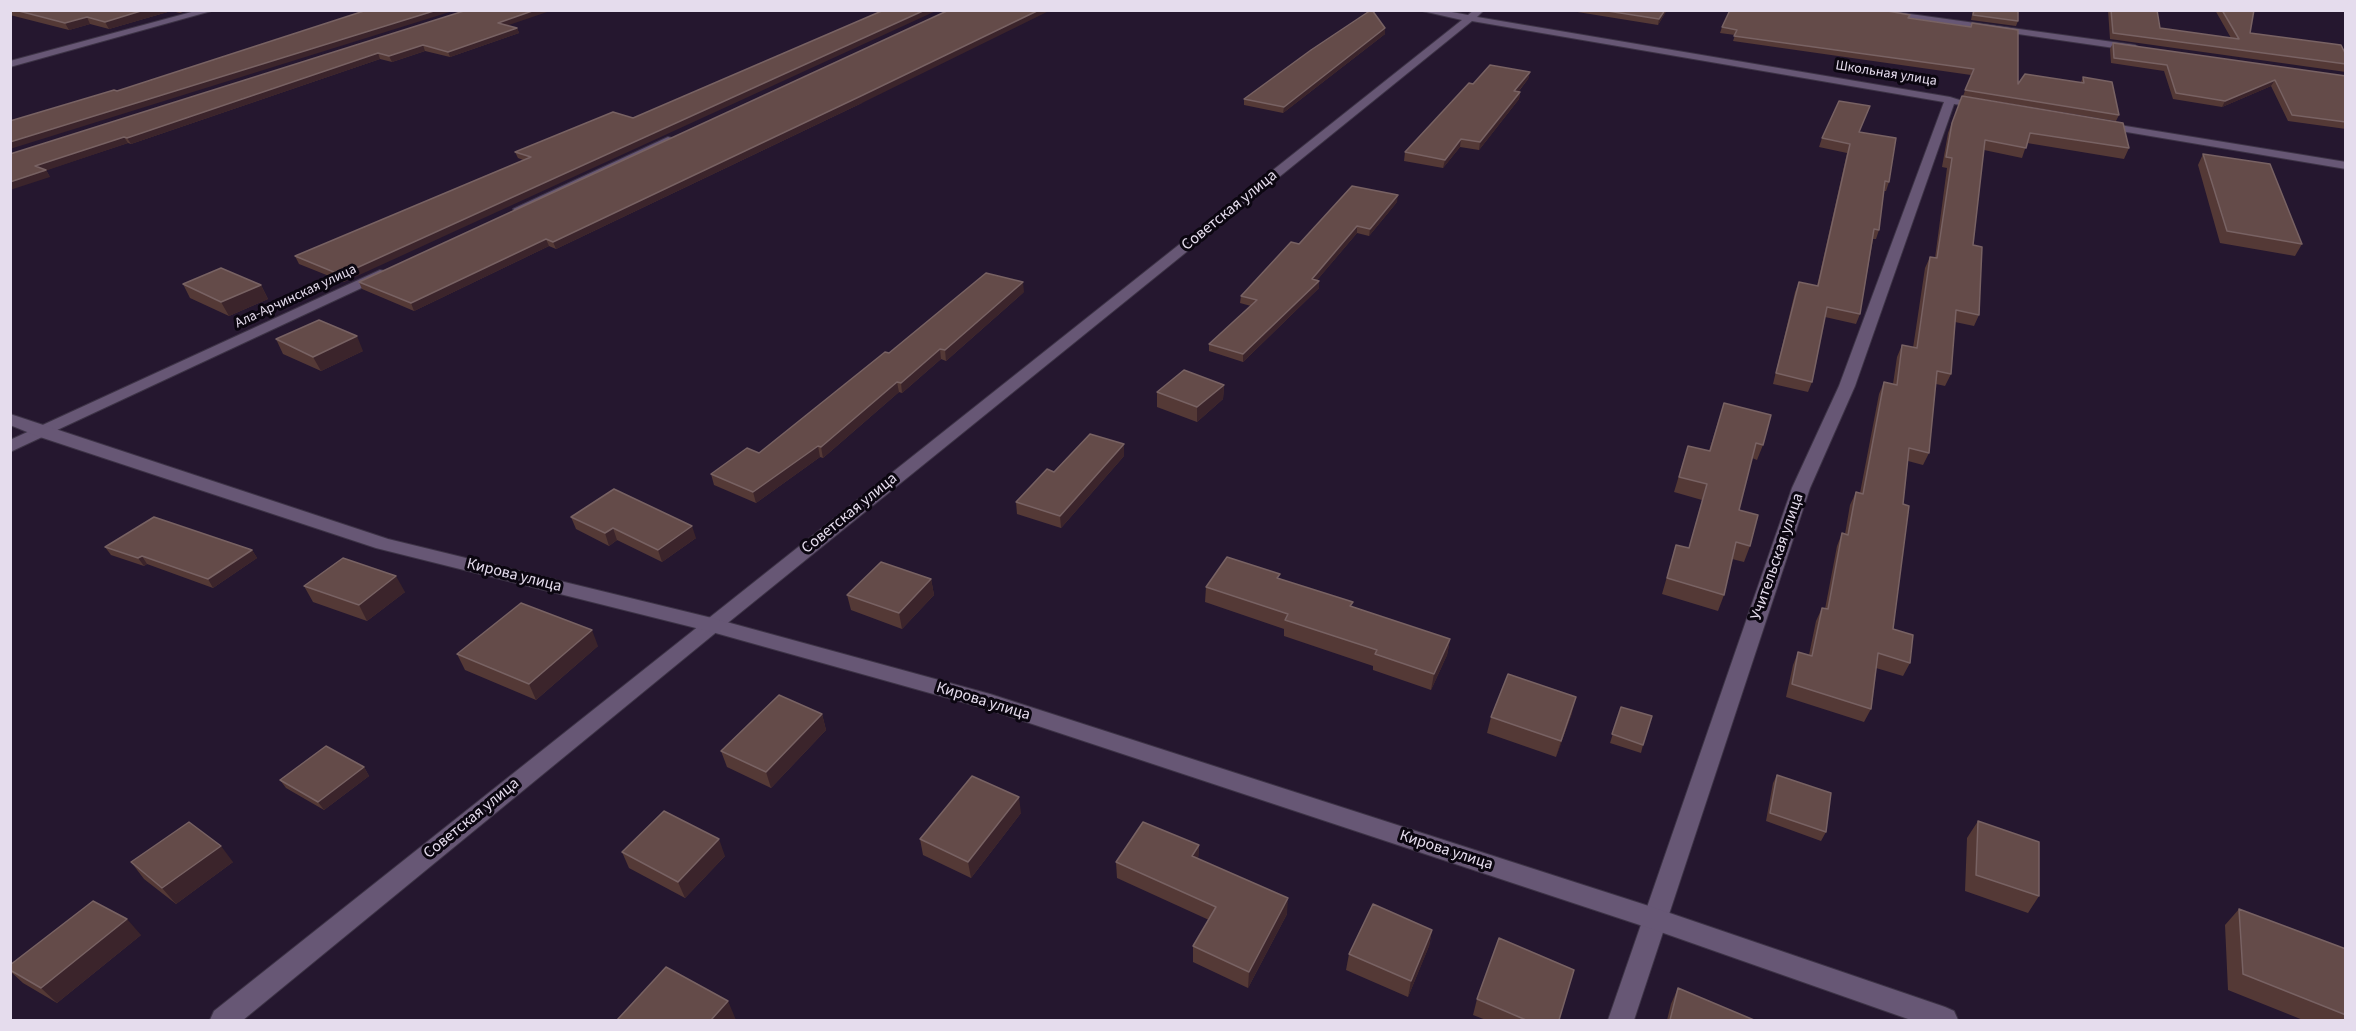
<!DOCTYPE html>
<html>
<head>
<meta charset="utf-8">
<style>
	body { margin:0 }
	#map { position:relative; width:2356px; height:1031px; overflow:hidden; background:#25172f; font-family:"Source Sans 3",sans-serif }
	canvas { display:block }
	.frame { position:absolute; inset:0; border:12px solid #e5dced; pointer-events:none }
</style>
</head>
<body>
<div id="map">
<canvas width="2356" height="1031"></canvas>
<div class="frame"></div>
</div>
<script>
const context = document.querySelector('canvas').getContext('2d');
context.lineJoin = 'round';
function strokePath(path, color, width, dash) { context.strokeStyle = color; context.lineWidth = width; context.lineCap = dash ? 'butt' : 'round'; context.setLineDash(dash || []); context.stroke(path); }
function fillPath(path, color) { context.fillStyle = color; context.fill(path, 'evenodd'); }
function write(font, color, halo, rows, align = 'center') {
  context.font = font + ' "Source Sans 3",sans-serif'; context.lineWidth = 6; context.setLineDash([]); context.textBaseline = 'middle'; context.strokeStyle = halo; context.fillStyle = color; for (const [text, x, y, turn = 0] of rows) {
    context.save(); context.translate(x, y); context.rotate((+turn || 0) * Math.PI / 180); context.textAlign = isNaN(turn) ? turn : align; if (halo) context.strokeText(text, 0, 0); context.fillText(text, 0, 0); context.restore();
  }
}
const minor = new Path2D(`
	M199,10H215L10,67V61Z
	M1418,10H1441L1468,15L1474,10H1484L1477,17L1950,97L1966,102L1961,105L1954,104L1855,386L1810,488L1634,1020H1608L1792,488L1839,386L1944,102L1472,21L719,630L243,1020H210L214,1011L1462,20Z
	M1853,10H1881L2135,45L2140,48L2135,51Z
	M2101,122L2346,162V169L2097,127L2095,125Z
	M668,137L672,138V142L523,212L519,213L513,209Z
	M380,270L385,271L387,274L385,277L10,452V440Z`);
const tertiary = new Path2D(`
	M10,414L388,539L712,618L990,694L1655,908L1945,1007L1954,1011L1958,1020H1911L1655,930L987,709L712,632L376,548L37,436L10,425Z`);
const wall = new Path2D(`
	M10,10H188L180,13L171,11L109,29L90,24L69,30L10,15Z
	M467,10L508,26L517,28L519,33L450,57L425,51L392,62L380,59L131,144L128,143L46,170L50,177L10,154Z
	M1565,10H1667L1658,25Z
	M1973,10H2018V21L2016,26L1971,20Z
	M2108,10H2157L2160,28L2231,38L2215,10H2254L2250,33L2346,64V72L2110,39Z
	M1908,18L1970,27L1972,23L2018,84L2081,82L2083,77L2119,115L2116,121L1963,96L1971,75L1733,41L1735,35L1720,33L1722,27Z
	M1385,28V34L1283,113L1244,105V99Z
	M2113,43L2346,76V129L2288,121L2271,86L2222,107L2173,99L2164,71L2111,63L2110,49Z
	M1530,72L1528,79L1519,91L1520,92L1519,99L1479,150L1460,147L1443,168L1404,161L1405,152L1473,84Z
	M1962,96L2129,148L2124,159L2027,143L2022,158L1984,150L1973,245L1979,315L1974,326L1955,322L1951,374L1945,386L1936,384L1929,453L1923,465L1908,461L1903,504L1893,629L1910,663L1903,676L1876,668L1871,709L1864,722L1786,697L1793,665L1798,652L1809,655L1816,621L1822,608L1825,609L1837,546L1842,533L1845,534L1850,505L1856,492L1860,493L1879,394L1884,382L1893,384L1897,357L1902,345L1913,348L1925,268L1930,257L1935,258L1947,168L1942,167L1948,133Z
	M864,102L556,249L549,246L414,311L362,289L359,282Z
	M1870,106L1859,132L1889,182L1886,191H1884L1879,230L1876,239H1873L1860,314L1856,324L1825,317L1812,382L1808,392L1773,384L1795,292L1799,282L1817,286L1847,153L1819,147L1822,138Z
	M613,112L344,282L299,264L295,256L523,160L518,158L515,152Z
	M2203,154L2302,244L2295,256L2220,243L2198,165Z
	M1397,202L1369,236L1357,233L1317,280L1319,288L1243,362L1209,351V344L1251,306L1240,303L1241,296L1299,244Z
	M183,284L261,285L268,299L229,316L190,298Z
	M1024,292L946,361L941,359L902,393L899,392L823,458L820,457L756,503L714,485L711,474L759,453Z
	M276,339L363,351L321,371L283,354Z
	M1224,385L1223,399L1197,422L1157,407V392Z
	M1724,403L1763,445L1757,460L1752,458L1739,510L1750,546L1744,562L1732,559L1724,595L1718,611L1662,594L1676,545L1689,548L1702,500L1674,492L1688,446L1709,451Z
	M1124,456L1061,528L1017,514L1016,502L1054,472Z
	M571,517L696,538L662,562L617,540L609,546L576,529Z
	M105,547L252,550L257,558L213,588L147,564L144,566L111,555Z
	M1279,578L1352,607L1450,639L1447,655L1431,690L1373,670V666L1284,636V629L1205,602L1206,587Z
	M931,579L934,595L902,629L851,610L847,595Z
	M304,586L405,592L367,621L313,602Z
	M598,646L536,700L465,670L457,654Z
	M1621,707L1643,745L1641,753L1610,743Z
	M1572,713L1556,757L1487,733L1491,717Z
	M822,714L826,730L771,788L727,767L721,751Z
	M364,767L369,776L324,810L286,788L280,780Z
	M1777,775L1826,832L1821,841L1766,821L1773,783Z
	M1021,813L971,878L923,855L920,839Z
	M1978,821L2039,896L2028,913L1965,891L1967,838Z
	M1199,845L1198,859L1287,914L1248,988L1193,962V946L1209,920L1117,878L1116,862Z
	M622,852L725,856L685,898L629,868Z
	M131,862H233L176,904L144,879Z
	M2239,909L2346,949V1020H2303L2228,990L2225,925Z
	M1432,930L1429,946L1408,997L1346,970L1349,954Z
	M141,935L57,1003L23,983L10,971V965Z
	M1678,988L1754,1020H1667L1671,1004Z
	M1477,999L1559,1020H1486L1473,1015Z`);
const shadedWall = new Path2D(`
	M144,10L171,11L109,29L105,22Z
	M437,10H456L10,149V142Z
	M535,10H553L500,28L498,23Z
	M925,10H938L344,282L341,275Z
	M1039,10H1051L864,102L556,249L553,242Z
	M1665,10H1667L1658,25L1659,19Z
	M87,17L90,24L69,30L65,23Z
	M517,28L519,33L450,57L448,52Z
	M1385,28V34L1283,113L1284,107Z
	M423,45L425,51L392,62L389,56Z
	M378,53L380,59L131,144L127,138Z
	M1530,72L1528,79L1513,98L1514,91Z
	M2275,80L2271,86L2222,107L2225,101Z
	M1520,92L1519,99L1479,150L1480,142Z
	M124,137L128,143L39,173L35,166Z
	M1461,139L1460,147L1443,168L1445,160Z
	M46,170L50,177L10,190V182Z
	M1398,195L1397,202L1369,236L1370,229Z
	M1357,226V233L1312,286V279Z
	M546,239L549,246L414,311L411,303Z
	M1319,281V288L1243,362V354Z
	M1023,282L1024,292L946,361L945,350Z
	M261,285L268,299L229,316L221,302Z
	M357,336L363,351L321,371L313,357Z
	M940,349L941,359L902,393L901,383Z
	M897,382L899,392L823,458L821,447Z
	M1224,385L1223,399L1197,422V407Z
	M1124,444V456L1061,528L1060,516Z
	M818,446L820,457L756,503L753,492Z
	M692,526L696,538L662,562L658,550Z
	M613,528L617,540L609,546L605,533Z
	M252,550L257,558L213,588L208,579Z
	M142,556L147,564L144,566L138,558Z
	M396,576L405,592L367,621L359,605Z
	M931,579L934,595L902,629L899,613Z
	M592,630L598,646L536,700L529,684Z
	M1450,639L1447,655L1431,690L1434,674Z
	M1576,697L1572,713L1556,757L1561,741Z
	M822,714L826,730L771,788L766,772Z
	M364,767L369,776L324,810L318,802Z
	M1019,797L1021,813L971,878L968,862Z
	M719,839L725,856L685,898L678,882Z
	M1199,845L1198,862L1192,856Z
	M221,846L233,862L176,904L162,888Z
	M1288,898L1287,914L1248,988L1249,972Z
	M127,919L141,935L57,1003L41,988Z
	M1432,930L1429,946L1408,997L1411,981Z
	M728,1001L736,1020H711Z`);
const building = new Path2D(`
	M15,10H144L105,22L87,17L65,23Z
	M367,10H437L10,142V121L114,90L117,91Z
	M467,10H535L498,23L517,28L448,52L423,45L389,56L378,53L127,138L124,137L35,166L46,170L10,182V154Z
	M884,10H925L341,275L295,256L531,157L515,152L613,112L633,118Z
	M949,10H1039L863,95L553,242L546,239L411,303L359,282Z
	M1371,10H1372L1385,28L1284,107L1244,99L1311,50Z
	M1601,10H1665L1659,19Z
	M1730,10H1882L1910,15L1908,18L1971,27L1972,23L2018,30V84L2025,74L2084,83L2083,77L2112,82L2119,115L1965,90L1974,69L1734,36L1737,30L1722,27Z
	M1974,10H2018V21L1973,15Z
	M2111,10H2157L2160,28L2239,39L2222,10H2254L2250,33L2341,45L2346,55V64L2113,33Z
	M2113,43L2346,76V122L2292,115L2275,80L2225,101L2176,93L2167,65L2114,58Z
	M1490,65L1530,72L1514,91L1520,92L1480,142L1461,139L1445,160L1405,152L1469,83L1473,84Z
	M1962,96L2123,123L2129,148L2030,133L2026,148L1985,140L1973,245L1982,247L1979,315L1956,310L1951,374L1937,371L1929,453L1909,448L1903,504L1909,506L1893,629L1913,635L1910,663L1878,653L1871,709L1792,684L1798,652L1812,656L1822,608L1828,609L1842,533L1848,535L1856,492L1863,494L1884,382L1897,385L1902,345L1917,348L1930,257L1937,258L1952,158L1946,157L1952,123Z
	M1839,101L1870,106L1859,132L1896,138L1889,182L1885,181L1879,230L1874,229L1860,314L1827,307L1812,382L1776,373L1799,282L1818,286L1850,144L1822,138Z
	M2203,154L2270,164L2302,244L2227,231Z
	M1352,186L1398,195L1370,229L1357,226L1312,279L1319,281L1243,354L1209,344L1257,300L1241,296L1291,242L1299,244Z
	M221,268L261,285L221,302L183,284Z
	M986,273L1023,282L945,350L940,349L901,383L897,382L821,447L818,446L753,492L711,474L747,448L759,453L885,352L889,353Z
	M319,320L357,336L313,357L276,339Z
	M1184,370L1224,385L1197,407L1157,392Z
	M1724,403L1771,415L1763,445L1756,443L1739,510L1758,515L1750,546L1736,542L1724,595L1667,578L1676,545L1689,548L1707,484L1679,477L1688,446L1710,451Z
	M1090,434L1124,444L1060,516L1016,502L1047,469L1054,472Z
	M614,489L692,526L658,550L613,528L605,533L571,517Z
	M154,517L252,550L208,579L142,556L138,558L105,547Z
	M1227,557L1280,574L1277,578L1353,602L1350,606L1450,639L1434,674L1375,654L1377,650L1285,620L1288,614L1206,587Z
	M343,558L396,576L359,605L304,586Z
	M881,562L931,579L899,613L847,595Z
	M521,603L592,630L529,684L457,654Z
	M1508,674L1576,697L1561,741L1491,717Z
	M779,695L822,714L766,772L721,751Z
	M1621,707L1652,716L1643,745L1612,734Z
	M326,746L364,767L318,802L280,780Z
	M1777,775L1831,793L1826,832L1770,813Z
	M972,776L1019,797L968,862L920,839Z
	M664,811L719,839L678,882L622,852Z
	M1978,821L2039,842V896L1976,875Z
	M189,822L221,846L162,888L131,862Z
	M1143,822L1199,845L1192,856L1288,898L1249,972L1193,946L1216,907L1116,862Z
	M93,901L127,919L41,988L10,970V965Z
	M1373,904L1432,930L1411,981L1349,954Z
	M2239,909L2346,949V1015L2243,974Z
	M1499,938L1574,970L1559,1020H1526L1477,999Z
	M666,967L728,1001L711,1020H617Z
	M1678,988L1754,1020H1670Z`);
const farStreetnames = [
	["Школьная улица",1886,74,9],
	["Ала-Арчинская улица",296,297,-25]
];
const streetNames = [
	["Советская улица",1230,211,-39],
	["Советская улица",850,514,-39],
	["Учительская улица",1778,557,-71],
	["Кирова улица",514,576,14],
	["Кирова улица",983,702,17],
	["Советская улица",472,819,-39],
	["Кирова улица",1446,851,18]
];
strokePath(minor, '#3d3346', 2);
strokePath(tertiary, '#3d3346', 2);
fillPath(minor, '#675775');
fillPath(tertiary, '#675775');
fillPath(wall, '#543936');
fillPath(shadedWall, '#3b242b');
fillPath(building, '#644b49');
strokePath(building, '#786263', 1.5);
write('14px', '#e5dced', '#0b0610', farStreetnames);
write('16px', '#e5dced', '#0b0610', streetNames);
</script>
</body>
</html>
